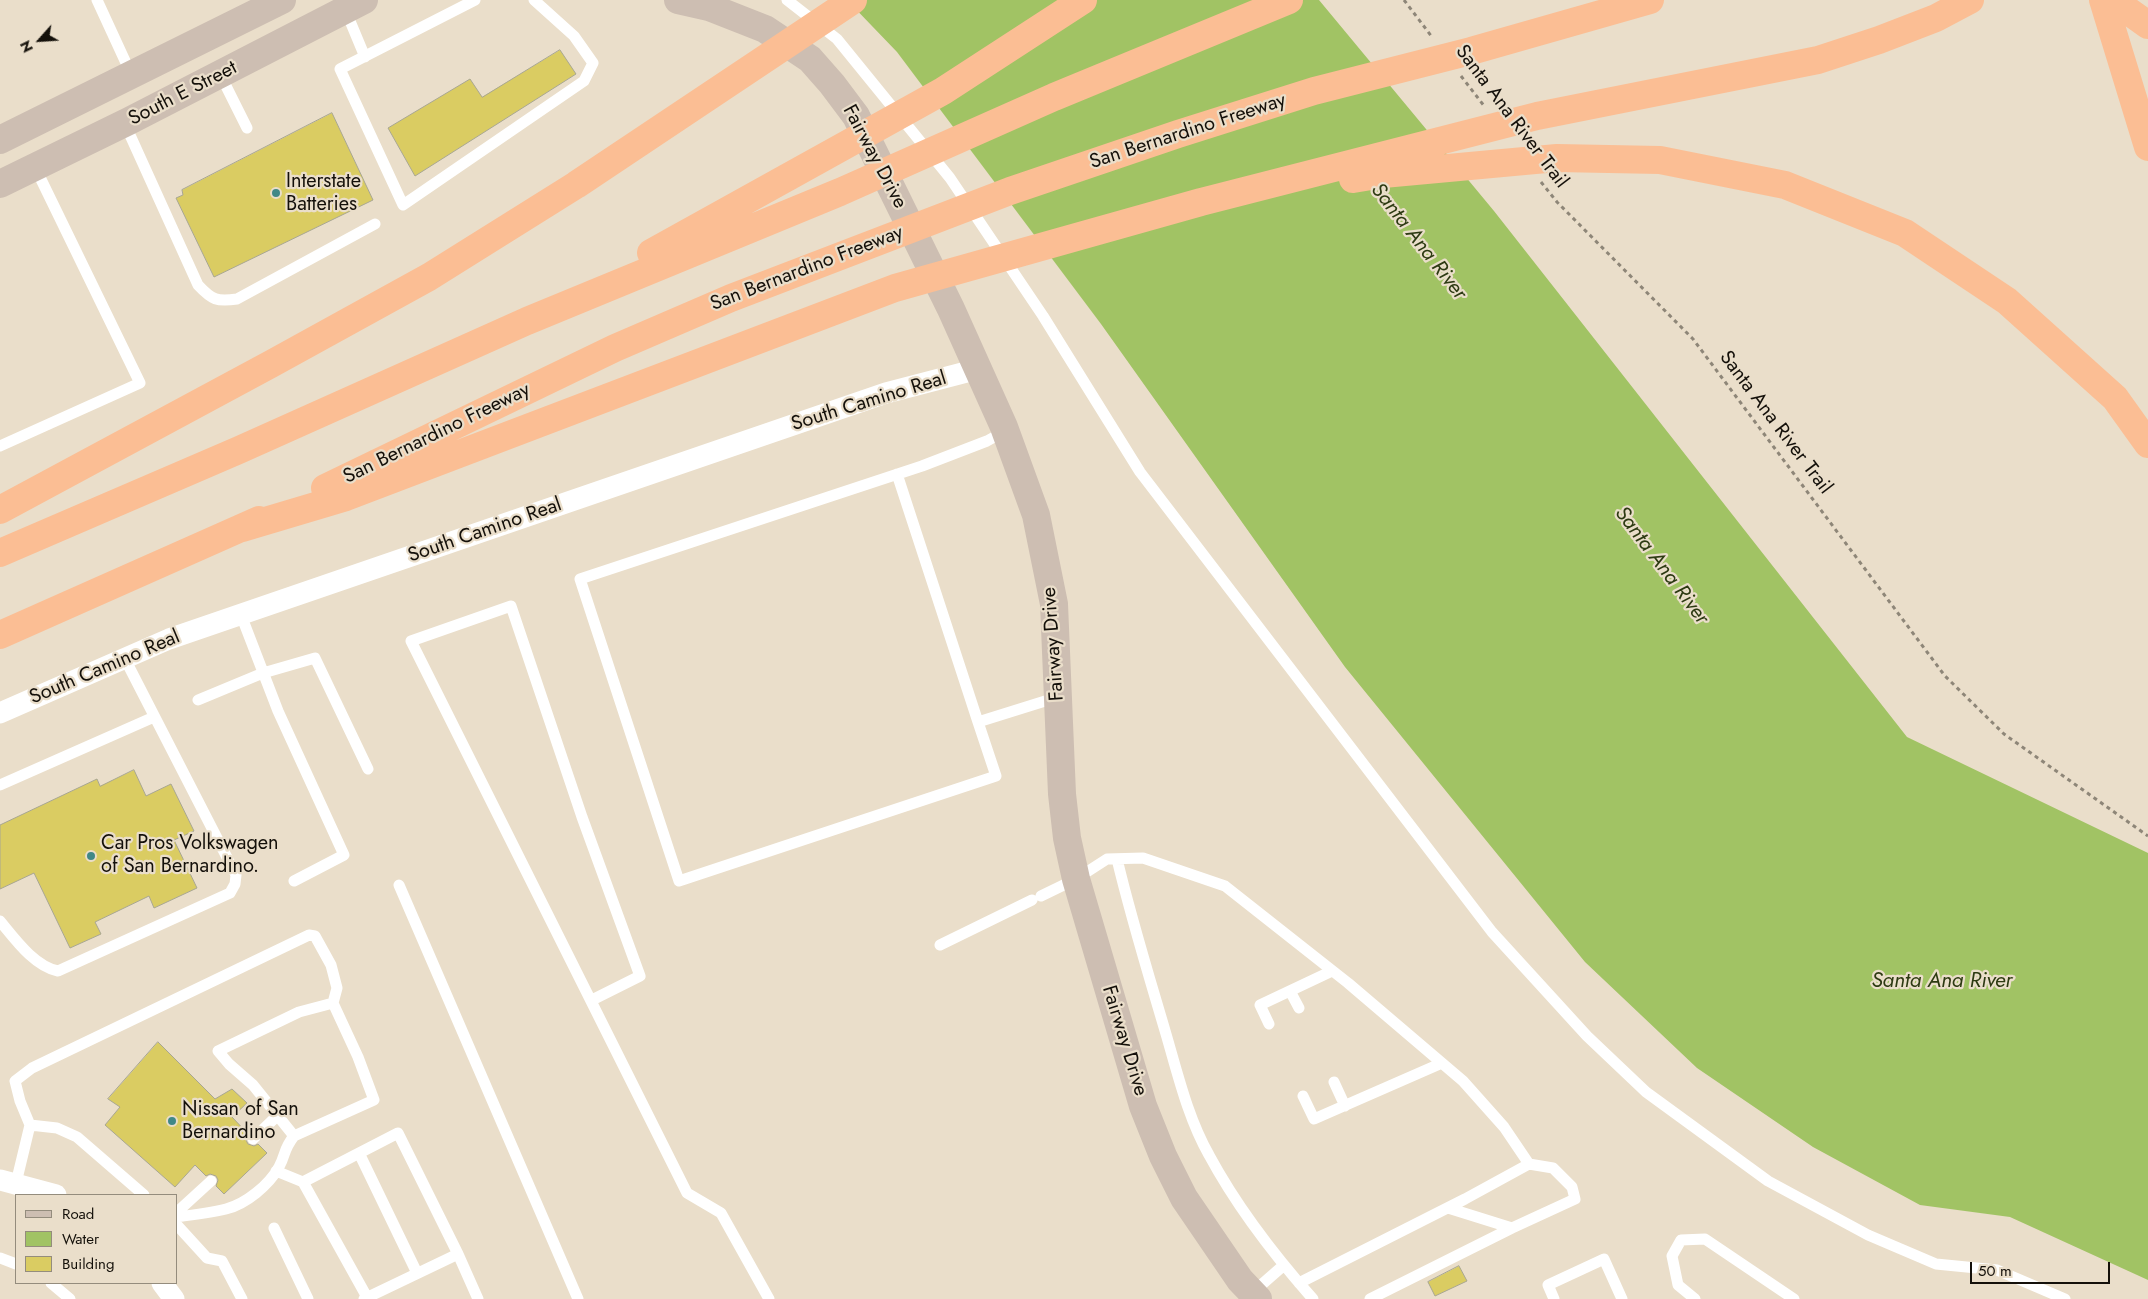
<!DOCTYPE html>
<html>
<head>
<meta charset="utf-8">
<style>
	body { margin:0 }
	#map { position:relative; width:2148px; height:1299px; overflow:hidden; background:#eadeca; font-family:Jost,sans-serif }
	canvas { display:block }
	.legend { position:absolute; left:15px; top:1194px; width:162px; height:90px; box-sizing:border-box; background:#eadeca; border:1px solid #948c7d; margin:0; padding:6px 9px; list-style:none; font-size:15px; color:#14100a }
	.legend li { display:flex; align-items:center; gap:10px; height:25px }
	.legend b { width:25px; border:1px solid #948c7d }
	.north { position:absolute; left:15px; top:15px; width:50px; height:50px; -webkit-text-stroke:4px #eadeca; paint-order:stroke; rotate:244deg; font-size:14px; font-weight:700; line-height:20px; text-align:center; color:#14100a }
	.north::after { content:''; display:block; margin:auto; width:18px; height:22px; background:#14100a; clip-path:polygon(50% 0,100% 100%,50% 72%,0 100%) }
	.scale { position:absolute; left:1970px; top:1262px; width:140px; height:22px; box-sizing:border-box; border:2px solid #14100a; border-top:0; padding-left:6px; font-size:15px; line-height:18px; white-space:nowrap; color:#14100a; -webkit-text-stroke:4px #eadeca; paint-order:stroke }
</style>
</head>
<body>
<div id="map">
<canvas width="2148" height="1299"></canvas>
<ul class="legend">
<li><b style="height:6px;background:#cdbeb2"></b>Road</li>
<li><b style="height:14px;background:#a1c364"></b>Water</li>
<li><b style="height:14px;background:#dacc62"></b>Building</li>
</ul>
<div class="north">N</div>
<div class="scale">50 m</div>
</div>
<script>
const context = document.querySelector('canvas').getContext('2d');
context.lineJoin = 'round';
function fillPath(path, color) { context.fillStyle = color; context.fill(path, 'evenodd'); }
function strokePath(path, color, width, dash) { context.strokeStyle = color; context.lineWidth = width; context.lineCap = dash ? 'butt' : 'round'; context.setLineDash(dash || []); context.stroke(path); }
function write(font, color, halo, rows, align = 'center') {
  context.font = font + ' Jost,sans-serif'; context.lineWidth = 4.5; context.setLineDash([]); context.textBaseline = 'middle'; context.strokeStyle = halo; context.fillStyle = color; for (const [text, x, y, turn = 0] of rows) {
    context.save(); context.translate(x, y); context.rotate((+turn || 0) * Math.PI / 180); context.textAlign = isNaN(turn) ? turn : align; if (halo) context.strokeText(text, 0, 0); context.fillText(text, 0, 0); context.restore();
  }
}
const water = new Path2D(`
	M847,0H1319L1494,211L1907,737L2148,853V1280L2010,1217L1920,1205L1813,1147L1697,1068L1585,962L1345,667L1101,324L897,52Z`);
const building = new Path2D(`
	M560,50L576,74L415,176L388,128L470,79L482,97Z
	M332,113L373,200L214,277L176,198L183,195L182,190Z
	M134,770L146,796L171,784L194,831L174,840L197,888L154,908L149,896L95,922L101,934L70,948L34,873L0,889V825L97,779L100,786Z
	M158,1042L215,1099L232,1089L247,1103L232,1117L248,1134L246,1140L248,1144L254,1146L258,1144L267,1153L224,1194L216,1186L218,1180L216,1176L210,1174L206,1176L195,1165L175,1187L105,1125L120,1107L108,1099Z
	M1459,1266L1467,1281L1435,1296L1428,1282Z`);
const path = new Path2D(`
	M1404,0L1432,37
	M1461,76L1485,107
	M1541,182L1557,202L1693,339L1945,676L2004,734L2148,836`);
const lane = new Path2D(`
	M97,0L132,76
	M475,0L340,69L403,205L584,81L593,63L574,36L534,0
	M787,0L837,39L950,178L1043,316L1140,472L1492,932L1587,1036L1646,1092L1768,1181L1868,1235L1936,1264L1997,1270L2065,1299
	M345,9L365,57
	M220,74L247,128
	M125,124L198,285C212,300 217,302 237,299L375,224
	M1005,431L987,441L922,466L580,579L679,881L996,776L978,722L1058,697
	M0,446L140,383L35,167
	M897,474L978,722
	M241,615L278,711L344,855L294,881
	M198,700L263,673L315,658L368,769
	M0,785L154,717
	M1117,859C1131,918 1149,976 1166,1034C1178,1075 1188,1118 1209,1155C1237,1207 1274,1255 1313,1299
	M399,885L578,1299
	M1041,896L1076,879L1107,859L1143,858L1225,886L1348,983L1463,1081L1504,1127L1529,1164L1465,1199L1299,1283
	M0,921C15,939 34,966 58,971L230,893L235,884L236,875L125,659
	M940,945L1032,900
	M1290,991L1299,1008
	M592,1000L640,976L582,817L511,606L411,641L687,1193L721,1213L769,1299
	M1269,1024L1260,1005L1332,971
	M1334,1082L1345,1106
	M1303,1096L1314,1119L1442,1063
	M294,1136L253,1085L229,1064L218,1051L299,1012L333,1003
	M253,1139L278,1115
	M359,1153L417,1273
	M276,1171L303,1182L398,1133L458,1254L364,1299
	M303,1182L368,1299
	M16,1183L30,1125
	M144,1195L77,1137L57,1128L30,1125L20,1101L15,1081L32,1068L309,935L315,936L331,965L337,988L333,1003L358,1057L374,1100L294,1136C283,1150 286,1154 279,1167C269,1185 246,1204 226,1209C210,1213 193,1215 176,1217
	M1448,1208L1512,1228L1575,1199L1572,1187L1553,1168L1529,1164
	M176,1213L211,1181
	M176,1224L207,1258L222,1261L242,1299
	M274,1228L308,1299
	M458,1254L478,1299
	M0,1258L16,1264
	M51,1283L70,1299
	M1252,1293L1284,1265
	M1370,1299L1512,1228
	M1554,1299L1548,1285L1604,1259L1622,1299
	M1695,1299L1678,1285L1672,1256L1681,1240L1705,1239L1794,1299`);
const street = new Path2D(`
	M0,713L169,639L886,393L978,369
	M0,1180L56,1195
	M162,1283L174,1299`);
const secondary = new Path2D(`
	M678,0L709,7L765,29L810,59L832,84L856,116L951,309L1004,427L1036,515L1054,604L1062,794L1067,838L1076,879L1143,1106L1163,1156L1184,1198L1240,1280L1258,1299
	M0,140L282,0
	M0,184L129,121L364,0`);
const highway = new Path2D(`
	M2103,0L2148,147
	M2113,0L2148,25
	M1353,179L1383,174L1557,158L1660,160L1785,185L1905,233L2007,301L2115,398L2148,444
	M651,253L943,91L1083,0
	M325,488L615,348L731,298L1010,191L1178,134L1314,91L1471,51L1650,0
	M0,510L271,364L429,277L576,185L853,0
	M242,528L346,497L895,288L1201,202L1537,116L1818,60L1879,40L1936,18L1970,0
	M0,553L239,450L527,321L840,192L1054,97L1289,0
	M0,635L259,520`);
const markers = [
	[276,193,5,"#408887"],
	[91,856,5,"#408887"],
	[172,1121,5,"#408887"]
];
const streetNames = [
	["South E Street",183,94,-27],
	["Santa Ana River Trail",1511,117,53],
	["San Bernardino Freeway",1188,132,-18],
	["Fairway Drive",874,157,62],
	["San Bernardino Freeway",807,269,-21],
	["South Camino Real",869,402,-17],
	["Santa Ana River Trail",1775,423,53],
	["San Bernardino Freeway",437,434,-26],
	["South Camino Real",485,531,-19],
	["Fairway Drive",1054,644,-94],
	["South Camino Real",105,668,-23],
	["Fairway Drive",1124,1041,73]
];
const poiNames = [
	["Interstate",286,182],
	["Batteries",286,205],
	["Car Pros Volkswagen",101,844],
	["of San Bernardino.",101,867],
	["Nissan of San",182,1110],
	["Bernardino",182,1133]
];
const waterNames = [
	["Santa Ana River",1418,242,52],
	["Santa Ana River",1661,566,53],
	["Santa Ana River",1942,982]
];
fillPath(water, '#a1c364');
fillPath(building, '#dacc62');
strokePath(building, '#a8a692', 1);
strokePath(path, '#8e8678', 3, [4, 4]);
strokePath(lane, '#fff', 11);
strokePath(street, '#fff', 21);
strokePath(secondary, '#cdbeb2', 28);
strokePath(highway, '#fbbe94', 28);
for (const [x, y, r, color] of markers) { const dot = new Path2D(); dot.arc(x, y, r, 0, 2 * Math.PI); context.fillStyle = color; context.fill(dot); strokePath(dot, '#eadeca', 2); }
write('20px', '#14100a', '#eadeca', streetNames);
write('20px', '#14100a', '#eadeca', poiNames, 'left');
write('italic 21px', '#2d3a12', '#eadeca', waterNames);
</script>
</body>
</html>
